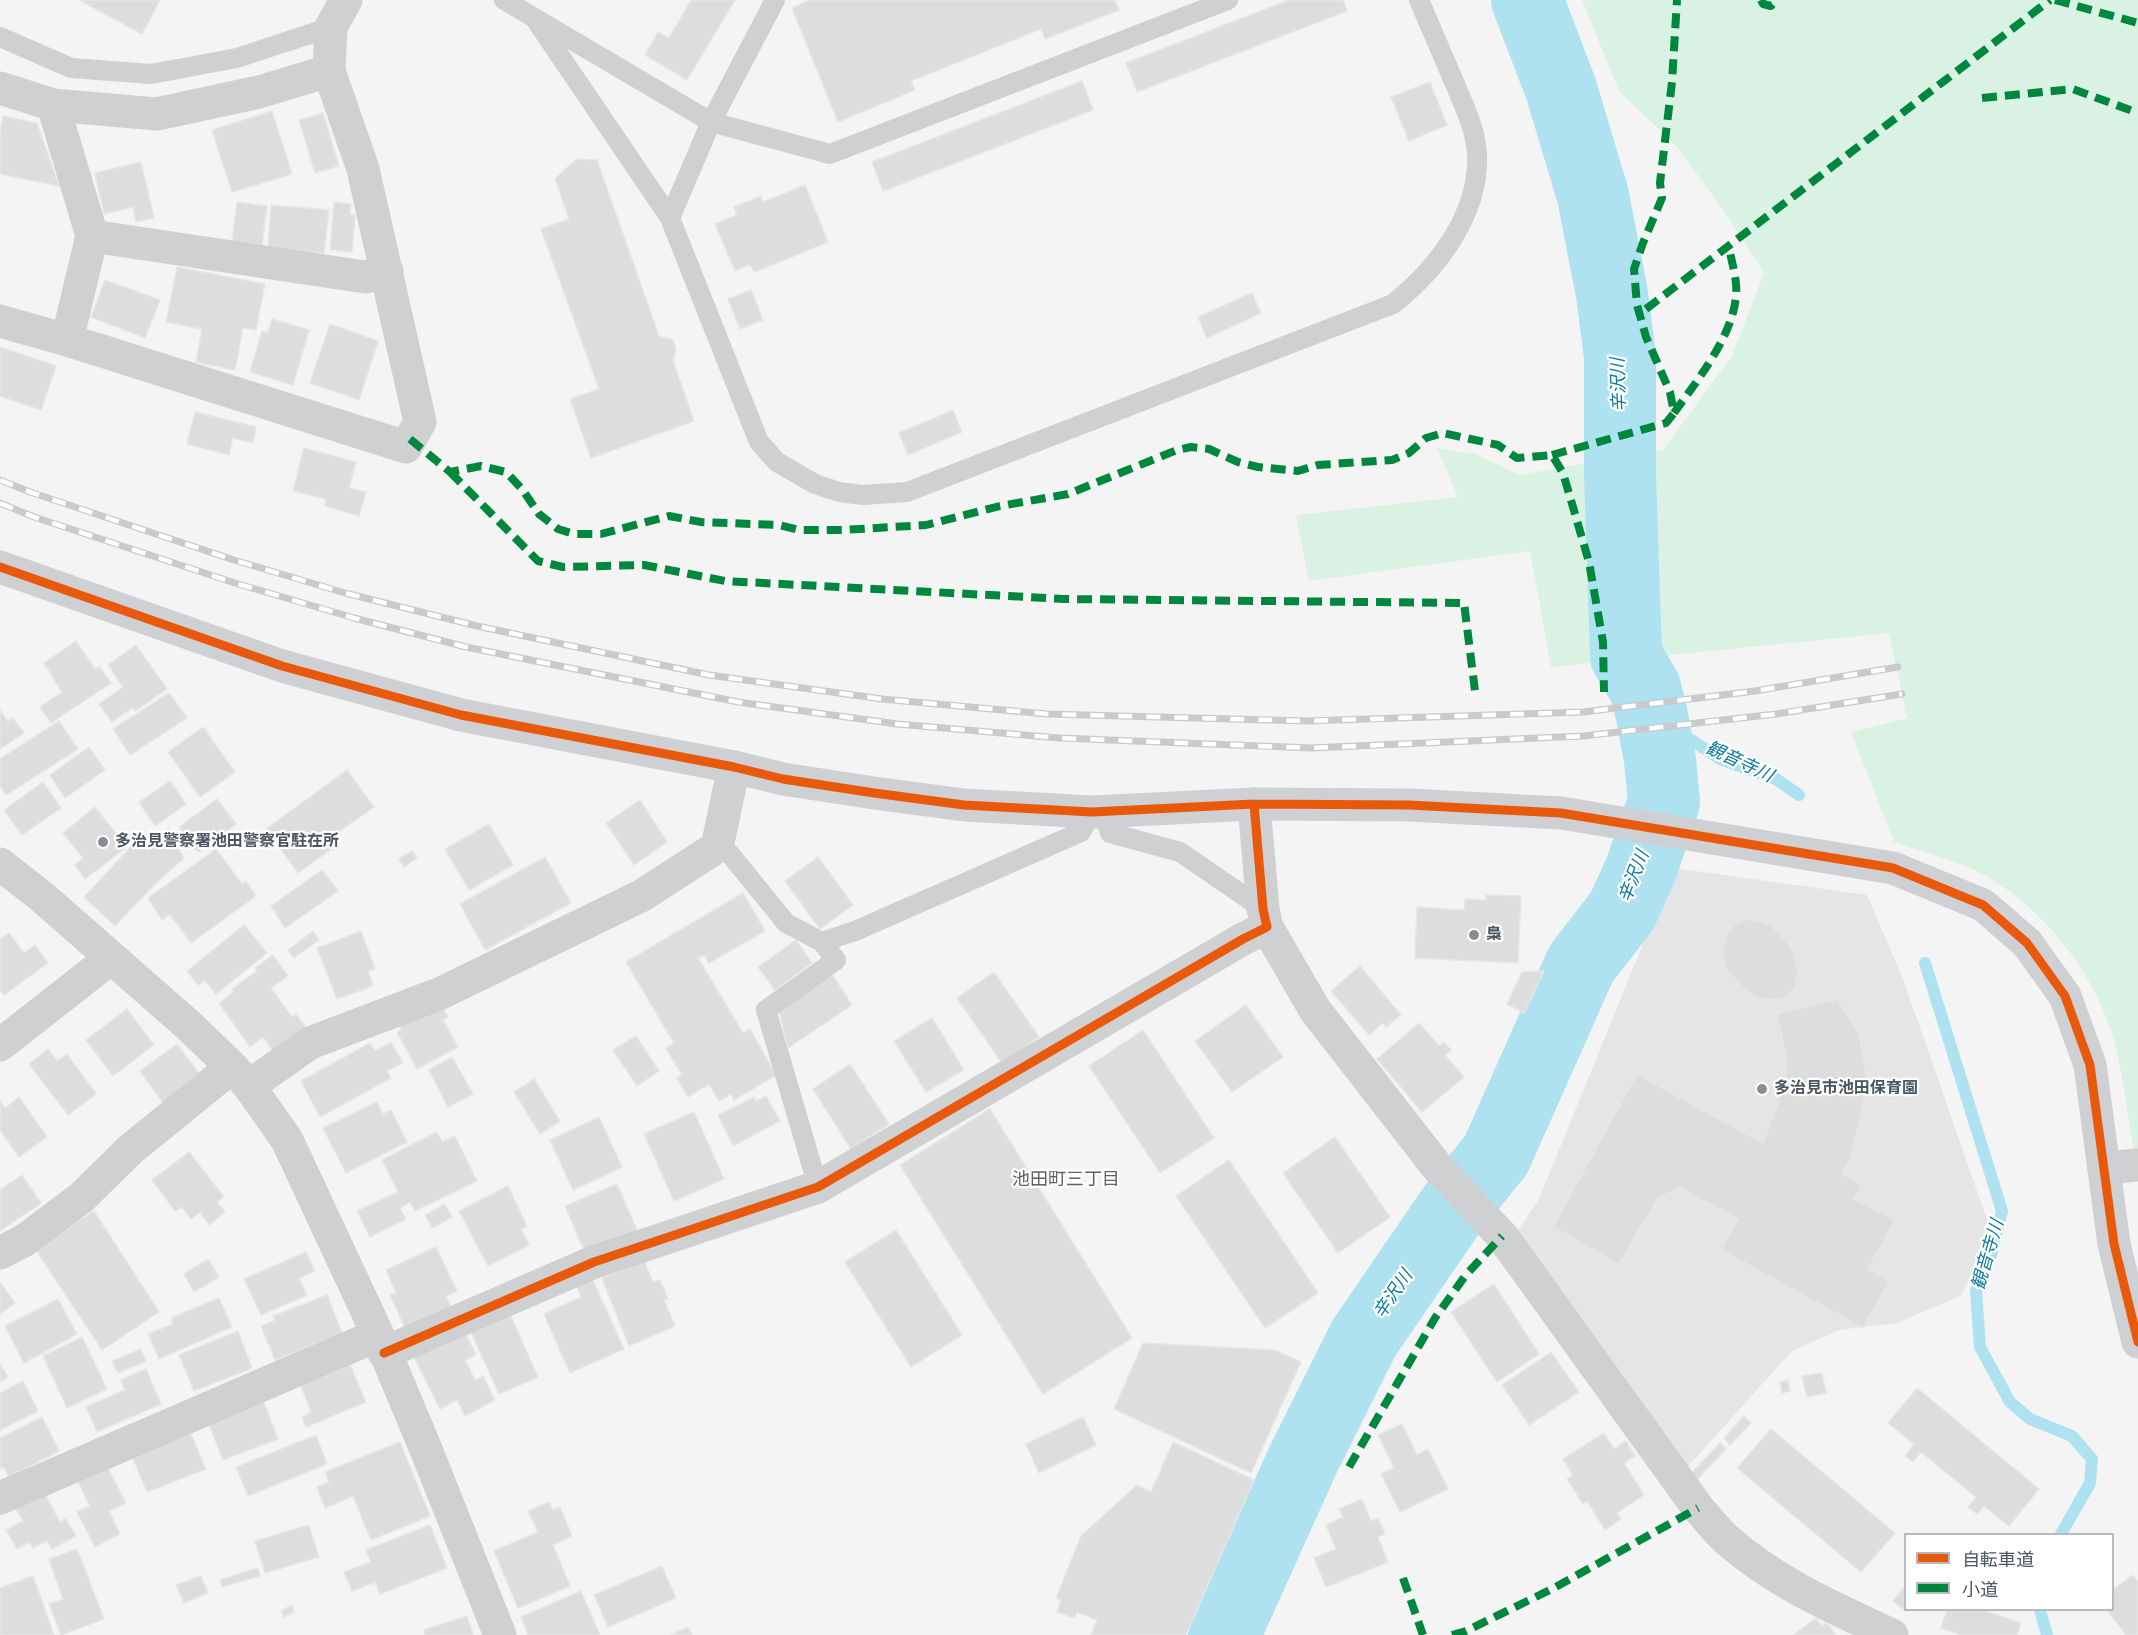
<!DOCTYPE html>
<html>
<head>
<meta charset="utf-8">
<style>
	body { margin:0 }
	#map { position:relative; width:2138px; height:1635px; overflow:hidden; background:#f4f4f4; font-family:"Nunito Sans","Noto Sans JP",sans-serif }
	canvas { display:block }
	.legend { position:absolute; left:1904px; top:1533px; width:210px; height:78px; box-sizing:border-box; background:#fff; border:2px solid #b7bbc0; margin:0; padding:8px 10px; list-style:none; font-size:18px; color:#4a5661 }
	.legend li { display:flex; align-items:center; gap:12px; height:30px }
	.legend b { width:30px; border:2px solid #b7bbc0 }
</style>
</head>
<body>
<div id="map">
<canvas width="2138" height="1635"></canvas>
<ul class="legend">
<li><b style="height:8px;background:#e8590c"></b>自転車道</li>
<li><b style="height:8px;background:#00873e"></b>小道</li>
</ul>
</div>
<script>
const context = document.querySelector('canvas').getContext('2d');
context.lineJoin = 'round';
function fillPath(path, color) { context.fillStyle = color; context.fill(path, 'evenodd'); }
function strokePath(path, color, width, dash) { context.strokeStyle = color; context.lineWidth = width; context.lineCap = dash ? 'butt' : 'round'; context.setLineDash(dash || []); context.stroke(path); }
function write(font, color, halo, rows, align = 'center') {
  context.font = font + ' "Nunito Sans","Noto Sans JP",sans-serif'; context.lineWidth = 4.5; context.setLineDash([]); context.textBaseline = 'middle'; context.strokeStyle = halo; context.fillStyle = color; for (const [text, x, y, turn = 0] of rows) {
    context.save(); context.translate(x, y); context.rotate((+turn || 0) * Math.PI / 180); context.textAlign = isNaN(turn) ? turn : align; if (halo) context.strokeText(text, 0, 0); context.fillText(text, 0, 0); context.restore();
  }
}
const education = new Path2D(`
	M1674,868L1867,895L1903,979L1990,1228L1962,1295L1897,1323L1839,1330L1792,1351L1681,1474L1512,1239L1539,1199Z`);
const green = new Path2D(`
	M1582,0H2138V1165L2136,1164C2129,1126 2125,1086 2116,1048C2099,976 2039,900 1972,869C1947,858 1920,851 1894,842L1851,732L1907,718L1889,633L1551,667L1530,551L1309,581L1296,515L1458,497L1437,448L1476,454L1519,475L1663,450L1732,356L1764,273L1730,220L1679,149L1619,91Z`);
const stream = new Path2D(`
	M1651,711L1667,716L1684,735L1720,759L1776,779L1799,795
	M1925,963L2002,1211L1991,1255L1976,1290L1980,1347L2010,1402L2030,1419L2072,1436L2092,1459L2090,1483L2061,1534
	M2040,1610L2047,1635`);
const river = new Path2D(`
	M1224,1635L1303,1460L1364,1338L1453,1208L1496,1155L1581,964L1622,911L1641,869L1664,802L1660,760L1651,711L1645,688L1626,656L1620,475V357L1612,294L1593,196L1561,89L1527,0`);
const building = new Path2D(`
	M79,0H160L142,34Z
	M691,0H735L687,80L645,55L658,32L669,38Z
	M810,0H1115L1119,10L1045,39L1041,29L911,81L915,90L838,122L792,8Z
	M1289,0H1343L1347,11L1137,92L1126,63Z
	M1082,81L1093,110L883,191L872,162Z
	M1430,82L1447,125L1409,141L1391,97Z
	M272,111L292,174L232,192L212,130Z
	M323,113L339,166L315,173L299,120Z
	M3,116L37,123L59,186L0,174V132Z
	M576,159L597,160L659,336L673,340L676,349L673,361L694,421L591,458L570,399L599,389L541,229L569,219L555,179Z
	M141,162L154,218L136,222L133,207L104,214L95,173Z
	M805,185L828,242L755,272L749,265L735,271L715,224L737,215L734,207L761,196L763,202Z
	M237,202L267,206L262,245L232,241Z
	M334,202L351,204L350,214L355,215L352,252L330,250Z
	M271,205L329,210L324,253L268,248Z
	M177,267L265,284L256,330L243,328L235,370L196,362L202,329L166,322Z
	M105,280L160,300L145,338L91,317Z
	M751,290L763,320L740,329L728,299Z
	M1252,293L1261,313L1207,338L1198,317Z
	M272,319L309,330L293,385L250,372L262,331L268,333Z
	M330,324L378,341L359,400L310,383Z
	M0,347L56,366L41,410L0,396Z
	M953,410L962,432L908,455L899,433Z
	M195,412L256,427L253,443L233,438L229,455L187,444Z
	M304,448L356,462L349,488L366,492L359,516L325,506L326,499L293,491Z
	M76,641L95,669L99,666L111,683L51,723L40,707L62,692L44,663Z
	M136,645L167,689L135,711L133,707L112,722L99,704L123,687L108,665Z
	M169,693L187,718L130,755L113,729Z
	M0,710L7,721L13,718L24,733L0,749Z
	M59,721L78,749L6,795L0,786V759Z
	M203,727L235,772L200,797L168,752Z
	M89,747L105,770L65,798L50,775Z
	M347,770L374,807L327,840L333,848L298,873L266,829Z
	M170,781L186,804L155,826L139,802Z
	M43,782L61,808L22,835L4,810Z
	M217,799L236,824L198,852L179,827Z
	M640,800L667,842L634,865L606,823Z
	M95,807L127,847L85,879L75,865L83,858L63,833Z
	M489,824L513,865L469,890L445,849Z
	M168,828L183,842L178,848L184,858L153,886L115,926L84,897L137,840L147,850Z
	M216,849L242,884L246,881L256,896L191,943L170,914L162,920L148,898Z
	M412,851L417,858L404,867L399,859Z
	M545,857L571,903L485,950L460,904Z
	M818,857L853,905L820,929L785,881Z
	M322,870L338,891L285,928L271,906Z
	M743,893L765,931L709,963L704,955L698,958L743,1033L750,1029L776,1075L734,1100L731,1094L719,1101L709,1084L688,1097L677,1078L682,1075L666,1048L674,1043L626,962Z
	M1486,895L1521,896L1518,963L1415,958L1417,907L1464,910L1465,899L1486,900Z
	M1747,919L1764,922L1773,927L1791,947L1798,971L1795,987L1786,998L1773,1000L1755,996L1746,991L1726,969L1722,953L1727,934L1735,924Z
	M244,925L267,953L216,994L204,980L198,985L187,971Z
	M313,931L319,940L294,958L288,950Z
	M361,931L375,969L368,971L373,986L337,999L317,948Z
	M9,933L24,953L35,945L48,963L4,995L0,990V939Z
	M796,940L812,963L775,990L758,967Z
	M273,955L288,976L271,988L292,1017L296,1014L308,1030L275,1054L263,1037L250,1047L219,1003L234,992L232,989L257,971L255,968Z
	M1360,966L1401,1015L1386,1027L1383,1023L1369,1035L1331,991Z
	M1544,971L1524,1013L1507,1004L1522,972Z
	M994,972L1039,1037L1002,1063L957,998Z
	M832,974L852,1005L788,1048L779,1010Z
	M1838,999L1859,1034L1866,1073L1862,1111L1855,1140L1851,1156L1842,1174L1862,1185L1854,1199L1895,1220L1868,1269L1889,1281L1863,1328L1721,1250L1738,1219L1680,1188L1658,1198L1619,1264L1553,1227L1637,1074L1763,1143L1782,1093L1786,1073V1057L1777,1014Z
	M439,1002L448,1017L443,1020L458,1047L417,1069L397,1032L402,1030L398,1024Z
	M1246,1005L1283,1057L1232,1092L1195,1041Z
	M127,1009L154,1045L113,1076L86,1040Z
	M932,1018L964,1070L926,1092L894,1041Z
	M1419,1023L1439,1046L1444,1042L1451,1050L1445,1055L1464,1077L1422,1112L1377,1059Z
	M1143,1030L1214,1138L1160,1173L1089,1066Z
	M636,1036L659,1071L637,1086L613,1050Z
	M391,1042L403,1063L387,1071L391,1078L320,1117L301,1081L370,1043L375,1051Z
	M177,1044L201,1076L163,1103L140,1071Z
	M48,1049L57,1061L67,1054L96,1094L68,1115L29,1064Z
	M452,1057L473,1094L448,1107L429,1070Z
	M850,1064L889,1124L851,1149L813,1089Z
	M534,1079L560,1121L540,1134L514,1092Z
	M766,1096L780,1121L733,1146L718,1115L754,1097L756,1101Z
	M19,1097L47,1137L19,1157L0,1130V1101L5,1108Z
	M377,1102L383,1114L391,1110L407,1142L346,1173L323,1128Z
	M990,1109L1132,1338L1043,1394L900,1165Z
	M694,1112L724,1179L674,1201L644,1134Z
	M599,1117L622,1167L573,1190L550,1140Z
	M437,1132L442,1142L455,1136L477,1181L415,1211L410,1202L400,1208L406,1219L370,1237L357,1211L398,1192L382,1160Z
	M1335,1137L1390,1217L1338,1253L1283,1173Z
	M189,1152L224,1197L217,1202L225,1212L209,1225L200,1212L191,1219L182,1207L175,1211L152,1180Z
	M1229,1160L1318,1293L1265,1328L1176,1196Z
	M22,1175L41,1203L0,1231V1190Z
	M617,1184L638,1232L586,1255L565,1206Z
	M508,1186L527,1226L521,1229L529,1245L488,1266L459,1211Z
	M445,1204L452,1217L432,1228L425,1215Z
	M94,1211L159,1312L102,1350L36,1250Z
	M896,1230L962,1335L911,1367L845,1262Z
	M436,1247L457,1291L446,1296L451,1307L405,1328L390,1295L396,1293L386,1270Z
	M306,1252L315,1271L299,1278L307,1295L261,1315L244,1279Z
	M208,1259L219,1277L194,1292L184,1274Z
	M644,1261L653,1282L660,1280L668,1299L664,1300L675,1326L629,1346L602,1278Z
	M592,1278L624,1349L570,1373L544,1314L581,1297L576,1285Z
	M0,1282L15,1303L0,1314Z
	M1494,1284L1539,1354L1497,1382L1451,1312Z
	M327,1295L342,1333L275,1360L261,1326L275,1320L273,1316Z
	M219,1298L232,1327L159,1359L148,1334L173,1324L171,1318Z
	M58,1299L77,1334L24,1363L5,1326Z
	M510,1314L538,1377L499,1394L471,1332Z
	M238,1331L252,1368L194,1391L179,1355Z
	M465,1332L476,1355L465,1360L475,1380L483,1376L495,1400L465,1416L457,1400L440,1409L414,1357Z
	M82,1337L107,1389L67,1408L43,1356Z
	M1143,1343L1275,1350L1301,1362L1251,1473L1114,1409Z
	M141,1349L146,1361L118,1373L112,1361Z
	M1551,1352L1579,1392L1529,1425L1502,1385Z
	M0,1364L8,1377L0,1382Z
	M350,1365L366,1402L306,1427L302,1417L311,1412L301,1386Z
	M146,1369L161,1404L97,1432L86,1407L125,1390L121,1380Z
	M1822,1373L1826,1393L1807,1397L1802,1376Z
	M1788,1380L1790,1391L1782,1393L1780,1382Z
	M23,1381L38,1411L0,1430V1393Z
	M1917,1388L2039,1489L2009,1526L1984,1506L1977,1514L1968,1507L1976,1497L1921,1452L1913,1462L1905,1456L1914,1444L1888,1423Z
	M263,1400L278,1439L223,1460L208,1422Z
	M1744,1416L1751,1423L1730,1445L1724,1438Z
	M42,1417L59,1451L9,1477L4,1467L0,1469V1438Z
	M1083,1417L1096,1445L1039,1473L1026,1444Z
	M1402,1424L1417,1455L1428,1449L1448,1489L1400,1512L1381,1474L1394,1468L1378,1435Z
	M1771,1429L1895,1533L1861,1572L1737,1468Z
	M190,1432L206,1469L147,1492L132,1456Z
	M1604,1433L1614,1449L1626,1441L1635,1456L1624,1463L1644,1495L1617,1513L1621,1519L1605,1530L1587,1501L1583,1504L1567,1479L1573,1475L1563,1459Z
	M316,1435L327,1464L248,1496L236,1467Z
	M400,1442L430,1516L371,1540L353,1496L325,1508L317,1487L329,1482L325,1472Z
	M1173,1442L1254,1480L1186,1635H1091L1097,1620L1077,1612L1074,1618L1057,1612L1061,1600L1056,1598L1081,1536L1137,1485L1151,1492Z
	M1720,1443L1726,1449L1694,1483L1688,1477Z
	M106,1464L126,1503L109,1511L120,1534L95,1547L77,1512L90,1506L77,1480Z
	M45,1494L60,1522L66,1519L76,1536L52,1549L47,1541L33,1548L29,1542L17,1549L6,1530L23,1521L16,1509Z
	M1362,1499L1371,1521L1378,1518L1385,1534L1378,1537L1388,1562L1326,1587L1314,1558L1336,1549L1326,1525L1343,1517L1339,1509Z
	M549,1502L553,1510L560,1507L572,1536L553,1545L570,1586L518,1608L494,1551L538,1532L528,1511Z
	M309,1525L319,1557L265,1573L255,1541Z
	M430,1525L447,1568L380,1594L375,1582L352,1591L344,1572L371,1562L366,1550Z
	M77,1549L104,1619L61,1635L49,1604L63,1599L49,1559Z
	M662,1566L676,1598L608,1627L594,1595Z
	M258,1568L260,1576L222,1587L220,1580Z
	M2133,1575L2138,1582V1635H2126L2107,1610H2112V1590Z
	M33,1576L54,1635H0V1588Z
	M201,1576L208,1593L184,1603L176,1585Z
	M1906,1585V1605L1903,1609L1893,1601Z
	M581,1591L600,1635H528L521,1617Z
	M292,1605L294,1612L284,1617L281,1611Z
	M1947,1610H1983L2021,1623L2017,1635H1957V1633L1941,1628Z
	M467,1616L473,1635H425L424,1630Z
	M1816,1618L1822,1626L1826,1622L1836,1635H1793Z
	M688,1627L692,1635H671Z`);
const lane = new Path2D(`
	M504,0L711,122L830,154L1228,0
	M775,0L711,122L670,218L759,442L777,462L815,484L839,492L863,495L907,492L1393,304C1437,269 1480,214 1477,154C1476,130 1464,106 1455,84C1443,56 1431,28 1419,0
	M537,22L670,218
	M0,37L71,68L151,74L237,58L331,27
	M1103,812L1110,833L1180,852L1263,909
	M717,847L730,854L786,923L822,942L836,960L766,1010L818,1187
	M822,942L855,931L1081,832L1092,812`);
const street = new Path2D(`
	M0,88L53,105L157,114L259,92L329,71
	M53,105L92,236L67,340
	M92,236L365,277L387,271
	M0,321L67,340L406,447L420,422L363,169L329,71L331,27L346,0
	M0,864L41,896L187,1024L232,1067L249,1086L287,1140L378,1335L425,1447L500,1635
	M1267,927L1315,1010L1438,1168L1502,1236L1698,1508C1707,1518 1716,1530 1726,1539C1774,1582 1834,1608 1892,1635
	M0,1045L111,958
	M249,1086L310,1043L439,994L641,896L717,847L734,767
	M2104,1168L2138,1165
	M0,1253L25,1240L81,1198L131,1149L232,1067
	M384,1353L594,1262L818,1187L1243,939L1267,927L1263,909L1254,804
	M0,1498L378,1335`);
const secondary = new Path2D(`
	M0,567L282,666L461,715L734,767L783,779L874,793L964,805L1092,812L1254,804L1409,805L1561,813L1893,868L1983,905L2027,943L2065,996L2090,1065L2114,1244L2138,1342`);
const rail = new Path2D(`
	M0,480L30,492L234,560L345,593L477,626L709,675L882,699L1047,714L1306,721L1583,712L1755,691L1898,667
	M0,503L34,517L235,583L354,618L466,647L738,702L897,724L1059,738L1311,748L1583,736L1776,714L1902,694`);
const quiet = new Path2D(`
	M1761,0L1763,4L1771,6L1776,0
	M2055,0L2138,23
	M1982,98L2073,89L2138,113
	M1646,309L2050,0
	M1674,413C1698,379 1740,328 1736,284C1735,272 1731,259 1729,247
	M410,439L450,472L481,466L506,472L522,489L539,514L558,529L574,534H601L669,516L701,522L779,525L800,530H843L926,525L1000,506L1068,494L1177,450L1191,447L1209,449L1238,462L1258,467L1298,471L1318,465L1392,460L1409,453L1426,438L1443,433L1498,445L1517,458L1552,455L1563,473L1589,562L1603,642L1604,692
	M1552,455L1666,423L1674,413L1670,392L1646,337L1637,305L1634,269L1643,243L1662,198L1660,183L1672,82L1677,0
	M450,472L538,561L563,567L644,565L725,581L1064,599L1464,603L1475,691
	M1349,1467L1435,1318L1465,1276L1502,1236
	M1403,1578L1423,1635
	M1452,1635L1466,1631L1552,1589L1698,1508`);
const cycleway = new Path2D(`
	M0,567L282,666L461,715L734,767L783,779L874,793L964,805L1092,812L1254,804L1409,805L1561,813L1893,868L1983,905L2027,943L2065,996L2090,1065L2114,1244L2138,1342
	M384,1353L594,1262L818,1187L1243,939L1267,927L1263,909L1254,804`);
const markers = [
	[103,842,6,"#868d94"],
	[1474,935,6,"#868d94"],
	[1762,1089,6,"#868d94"]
];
const poiNames = [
	["多治見警察署池田警察官駐在所",115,842],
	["梟",1486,935],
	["多治見市池田保育園",1774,1089]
];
const waterNames = [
	["辛沢川",1620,385,-92],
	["観音寺川",1739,763,25],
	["辛沢川",1635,877,-69],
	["観音寺川",1989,1255,-74],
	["辛沢川",1394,1295,-56]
];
const neighbourhoodNames = [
	["池田町三丁目",1066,1181]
];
fillPath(education, '#e6e5e6');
fillPath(green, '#d9f2e3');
strokePath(stream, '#aee2f0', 12);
strokePath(river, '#aee2f0', 72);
fillPath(building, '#ddddde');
strokePath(building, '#e5e6e7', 1.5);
strokePath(lane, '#ced0d2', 20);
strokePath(street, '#ced0d2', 33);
strokePath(secondary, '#ced0d4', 33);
strokePath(rail, '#c9cacc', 7);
strokePath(rail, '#fff', 4.5, [14]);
strokePath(quiet, '#00873e', 8, [15, 8]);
strokePath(cycleway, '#e8590c', 9);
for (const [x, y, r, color] of markers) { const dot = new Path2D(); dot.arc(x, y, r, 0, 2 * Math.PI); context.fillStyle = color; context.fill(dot); strokePath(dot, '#fff', 2); }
write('bold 16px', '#4a5661', '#fff', poiNames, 'left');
write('italic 18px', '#0c7c9b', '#fff', waterNames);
write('18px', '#5f6368', '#fff', neighbourhoodNames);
</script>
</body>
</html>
